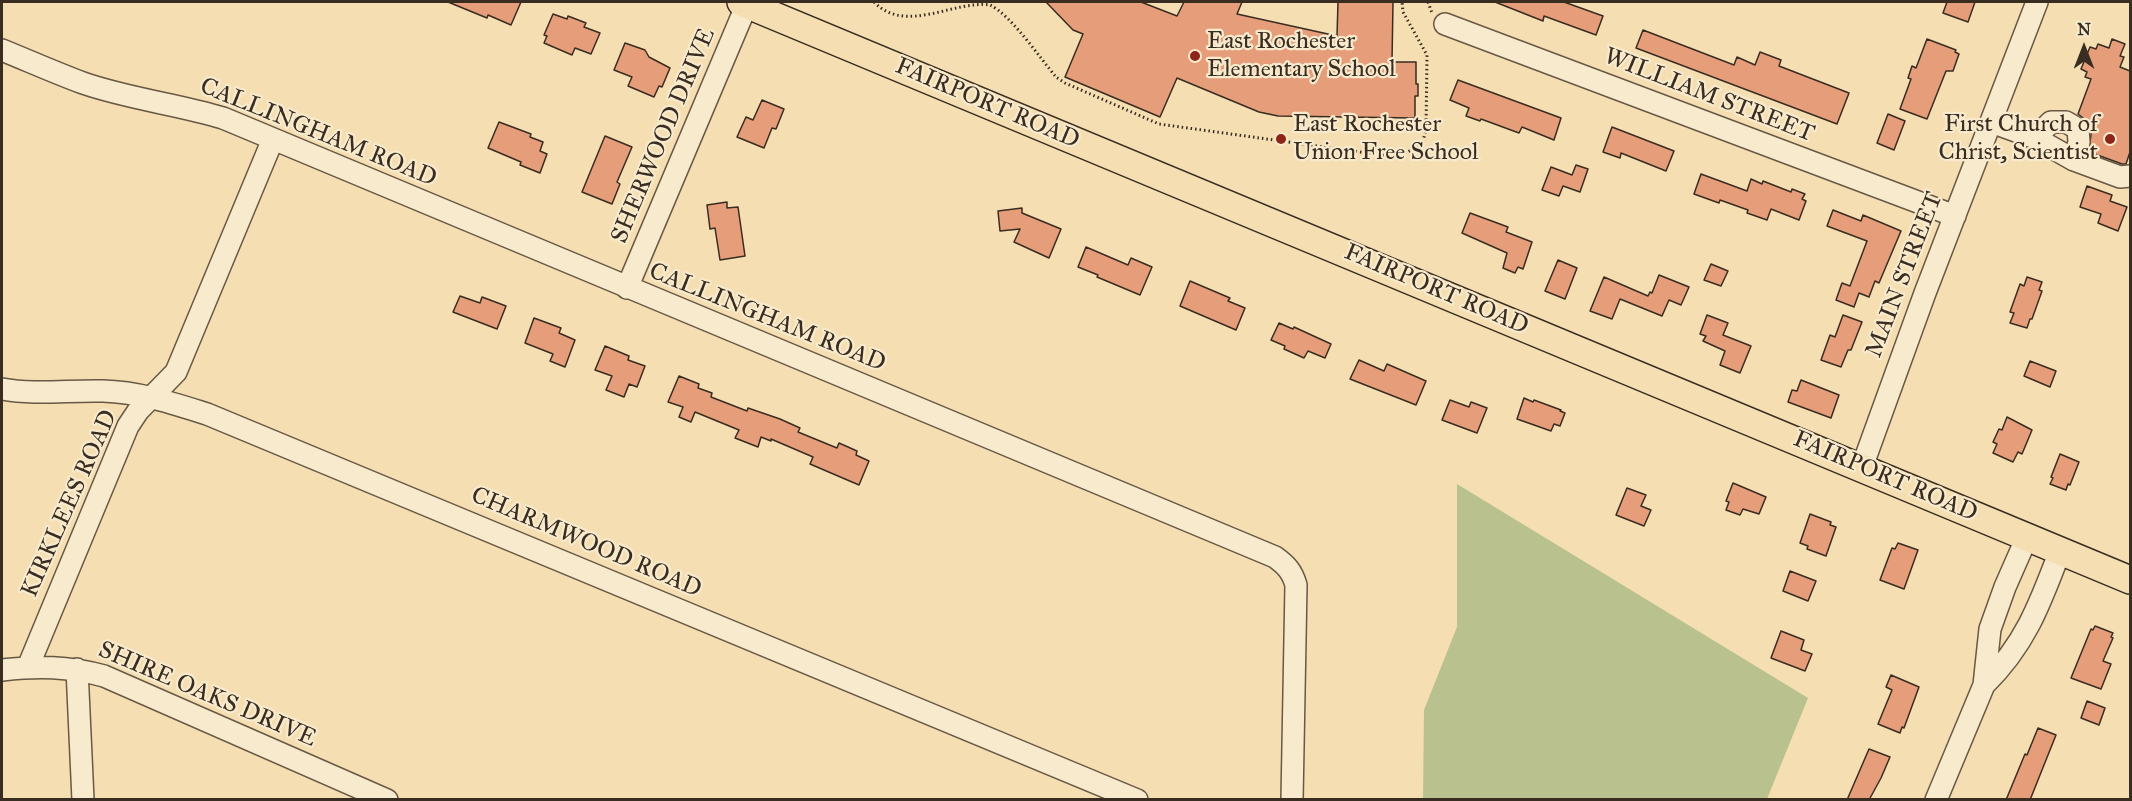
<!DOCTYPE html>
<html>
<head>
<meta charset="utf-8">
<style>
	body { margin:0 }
	#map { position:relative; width:2132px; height:801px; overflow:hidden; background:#f4deb2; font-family:"IM FELL Great Primer",serif }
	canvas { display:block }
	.frame { position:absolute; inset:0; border:3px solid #392c21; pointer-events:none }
	.north { position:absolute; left:2054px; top:18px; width:60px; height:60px; -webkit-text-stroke:4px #f8eacd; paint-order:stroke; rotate:0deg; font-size:16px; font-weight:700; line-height:24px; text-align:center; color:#392c21 }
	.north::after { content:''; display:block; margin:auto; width:21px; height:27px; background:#392c21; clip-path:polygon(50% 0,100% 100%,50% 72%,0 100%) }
</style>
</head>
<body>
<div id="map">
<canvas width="2132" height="801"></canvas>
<div class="frame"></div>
<div class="north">N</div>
</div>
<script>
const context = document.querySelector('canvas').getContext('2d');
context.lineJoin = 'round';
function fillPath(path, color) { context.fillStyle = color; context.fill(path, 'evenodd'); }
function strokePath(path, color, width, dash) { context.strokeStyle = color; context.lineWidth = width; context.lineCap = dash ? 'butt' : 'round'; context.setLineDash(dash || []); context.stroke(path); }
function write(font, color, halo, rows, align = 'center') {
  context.font = font + ' "IM FELL Great Primer",serif'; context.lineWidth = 4.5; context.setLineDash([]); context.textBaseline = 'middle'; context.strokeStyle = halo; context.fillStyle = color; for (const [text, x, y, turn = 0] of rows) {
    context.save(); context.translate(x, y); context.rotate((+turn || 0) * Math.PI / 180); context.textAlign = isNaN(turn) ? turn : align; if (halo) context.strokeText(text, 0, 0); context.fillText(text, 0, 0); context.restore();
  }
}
const green = new Path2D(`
	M1457,484L1808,698L1767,799H1423L1424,710L1457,627Z`);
const building = new Path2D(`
	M448,2H521L511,25L488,15L487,18Z
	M1046,2H1141L1177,16L1184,2H1242L1237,14L1337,36L1338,2H1393L1392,62H1416V84H1418V96H1415V118L1278,116L1259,112L1177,78L1160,117L1065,77L1083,34L1073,30Z
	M1495,2H1564L1603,16L1596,35L1544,16L1543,21Z
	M1947,2H1975L1968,22L1943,13Z
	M553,14L567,19L568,16L586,23L584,27L600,33L591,54L575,48L572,55L544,43L547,36L544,35Z
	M1643,30L1734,65L1737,57L1755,65L1760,52L1781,60L1779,66L1849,93L1837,124L1636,48Z
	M1927,39L1956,50L1955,52L1959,54L1953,71H1946L1927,119L1900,109L1911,79L1908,78L1912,66L1916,68Z
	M2112,39L2125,44L2120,56L2124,57L2120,67L2130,71V152L2126,164H2122L2089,152L2091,134L2094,126L2078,114L2091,79L2085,77L2087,72L2081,69L2090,47L2096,49L2098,44L2109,48Z
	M625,43L645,50L649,57L670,68L662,87L659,86L654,97L628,86L632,77L614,70Z
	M1458,80L1561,118L1554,140L1522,127L1519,133L1481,119L1480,121L1466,116L1469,108L1450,100Z
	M762,100L784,109L776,129L772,128L764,148L737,137L746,117L753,120Z
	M1888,114L1905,121L1894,150L1877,143Z
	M499,122L531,134L530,137L543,142L540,151L547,154L540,173L520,165L521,162L488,148Z
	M1612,127L1674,151L1666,171L1621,153L1620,158L1603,152Z
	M605,136L632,147L617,182L620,184L612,204L582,192Z
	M1576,165L1588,169L1580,192L1563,186L1559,196L1542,190L1551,167L1572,175Z
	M1701,174L1747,191L1751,179L1762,184L1763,181L1791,192L1792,189L1805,194L1802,199L1806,201L1799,220L1771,209L1767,220L1747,213L1748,210L1720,200L1719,203L1694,194Z
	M2087,186L2112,195L2110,201L2127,207L2118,231L2098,223L2101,214L2080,207Z
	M727,202V208L738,207L745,256L720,260L715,228L710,229L707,205Z
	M1022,208V213L1061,229L1049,258L1014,242L1020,229L1000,231L998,211Z
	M1833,210L1861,221L1863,215L1901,231L1879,283L1875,281L1869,297L1859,293L1854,307L1836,300L1842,283L1850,286L1867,241L1827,226Z
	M1470,213L1508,227L1506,232L1532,242L1523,269L1518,267L1515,273L1503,268L1507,253L1462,233Z
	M1086,247L1128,265L1131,258L1152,267L1140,295L1097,277L1098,275L1078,267Z
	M1558,260L1577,268L1565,299L1545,291Z
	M1711,264L1728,271L1721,286L1704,280Z
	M1659,275L1689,287L1681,305L1669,300L1662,316L1620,299L1612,319L1590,311L1604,277L1648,296L1650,292L1652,293Z
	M2027,277L2042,282L2039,290L2042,291L2032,319H2030L2027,328L2010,323L2014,313L2010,312L2020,284L2024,286Z
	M1190,281L1230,298L1228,301L1245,308L1236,330L1180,306Z
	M460,296L480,303L482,297L506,306L497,329L453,312Z
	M1707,315L1728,323L1723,335L1751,346L1740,373L1720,365L1725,351L1703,341L1706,336L1700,334Z
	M1843,315L1862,322L1851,350H1848L1841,367L1821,360L1830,335L1835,337Z
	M534,318L561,328L559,333L575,340L565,367L550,361L553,354L525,343Z
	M1279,323L1293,329L1294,327L1331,344L1325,358L1308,351L1304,358L1284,349L1285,346L1271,340Z
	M605,346L629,356L628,360L645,366L637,387L629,384L624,397L606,390L612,376L595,370Z
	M1359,360L1384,371L1387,364L1426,381L1416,405L1350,379Z
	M2030,361L2056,371L2050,387L2024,376Z
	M679,376L699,384L698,388L712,393L711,397L747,411L748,408L780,419L800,428L798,432L837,448L839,443L857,451L856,455L869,461L859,485L810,464L813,457L771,439V441L761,437L758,447L735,438L739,430L695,412L691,422L679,417L683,407L668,402Z
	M1801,380L1839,395L1831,418L1788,402L1792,390L1797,391Z
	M1524,398L1533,402L1534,400L1561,410L1560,411L1565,413L1560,426L1554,424L1551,431L1517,419Z
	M1450,400L1469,407L1471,402L1487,408L1477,433L1442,420Z
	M2007,417L2032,430L2022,454L2018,452L2013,462L1993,453L1997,444L1993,442L1999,429L2002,430Z
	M2060,454L2079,462L2070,485L2068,484L2066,490L2050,484L2053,478L2051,477Z
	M1733,483L1766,497L1759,514L1743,509L1740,515L1726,510L1729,502L1726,501Z
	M1627,488L1646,495L1641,506L1651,510L1644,526L1616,515Z
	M1810,514L1831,522L1830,525L1836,527L1826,556L1807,549L1808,546L1800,543Z
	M1898,543L1918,550L1904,589L1880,580L1892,548L1895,549Z
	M1790,571L1816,581L1808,601L1783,591Z
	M2095,626L2113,633L2111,637L2113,638L2103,661L2111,664L2101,689L2071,678L2091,629L2093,630Z
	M1781,631L1804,640L1801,650L1812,654L1805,671L1771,658Z
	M1891,675L1919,687L1904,728L1902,727L1900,733L1878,724L1892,690L1886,687Z
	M2087,701L2105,708L2099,725L2081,718Z
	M2038,728L2056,735L2030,800H2006L2025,754L2027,755Z
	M1869,749L1890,757L1881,778L1869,800H1847Z`);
const path = new Path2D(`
	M874,2C906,35 953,0 990,5C1011,15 1040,58 1056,77L1065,83L1159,124L1389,156L1405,153L1421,146L1426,131L1427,55L1403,12L1402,2
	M1428,2L1432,13`);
const minor = new Path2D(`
	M1445,24L1955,216
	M2,50C29,61 56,73 83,83C129,99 177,104 223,118L1275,557C1286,565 1292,571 1296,585L1292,800
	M1991,122L2035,138L2074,160L2120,177L2130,176
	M2035,138L2051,122H2066L2078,129L2079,142L2074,160
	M627,288L747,4
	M2,389C35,395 69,390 103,391C140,392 172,403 207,414L1137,800
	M1862,467L1925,293L2037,2
	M28,667L128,426L138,411L176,372L273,139
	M77,669L83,800
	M2,670C39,666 67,666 104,676L387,800
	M1984,685C2025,645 2040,604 2060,551
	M1936,800L1984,685L1990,629L2005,587L2027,537`);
const major = new Path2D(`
	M741,2L2130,580`);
const markers = [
	[1195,56,6,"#8f2418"],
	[1281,139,6,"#8f2418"],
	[2110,139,6,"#8f2418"]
];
const poiNames = [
	["East Rochester",1207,42],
	["Elementary School",1207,70],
	["East Rochester",1293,125],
	["Union Free School",1293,153],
	["First Church of",2098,125,"right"],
	["Christ, Scientist",2098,153,"right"]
];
const streetNames = [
	["WILLIAM STREET",1709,96,21],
	["FAIRPORT ROAD",987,104,23],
	["CALLINGHAM ROAD",318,133,22],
	["SHERWOOD DRIVE",664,136,-67],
	["MAIN STREET",1905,275,-69],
	["FAIRPORT ROAD",1436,290,23],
	["CALLINGHAM ROAD",767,318,22],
	["FAIRPORT ROAD",1885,477,23],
	["KIRKLEES ROAD",70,504,-66],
	["CHARMWOOD ROAD",586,543,23],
	["SHIRE OAKS DRIVE",207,695,23]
];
fillPath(green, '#b9c28e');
fillPath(building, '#e69d7a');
strokePath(building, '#392c21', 1.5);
strokePath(minor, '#685845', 24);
strokePath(major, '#392c21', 30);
strokePath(path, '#392c21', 3, [1.5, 3]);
strokePath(minor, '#f8eacd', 21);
strokePath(major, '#f4deb2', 27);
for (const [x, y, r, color] of markers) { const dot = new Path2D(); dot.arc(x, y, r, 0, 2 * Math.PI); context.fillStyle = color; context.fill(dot); strokePath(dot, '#f8eacd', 2); }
write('24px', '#392c21', '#f8eacd', poiNames, 'left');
write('24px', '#392c21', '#f8eacd', streetNames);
</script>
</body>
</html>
